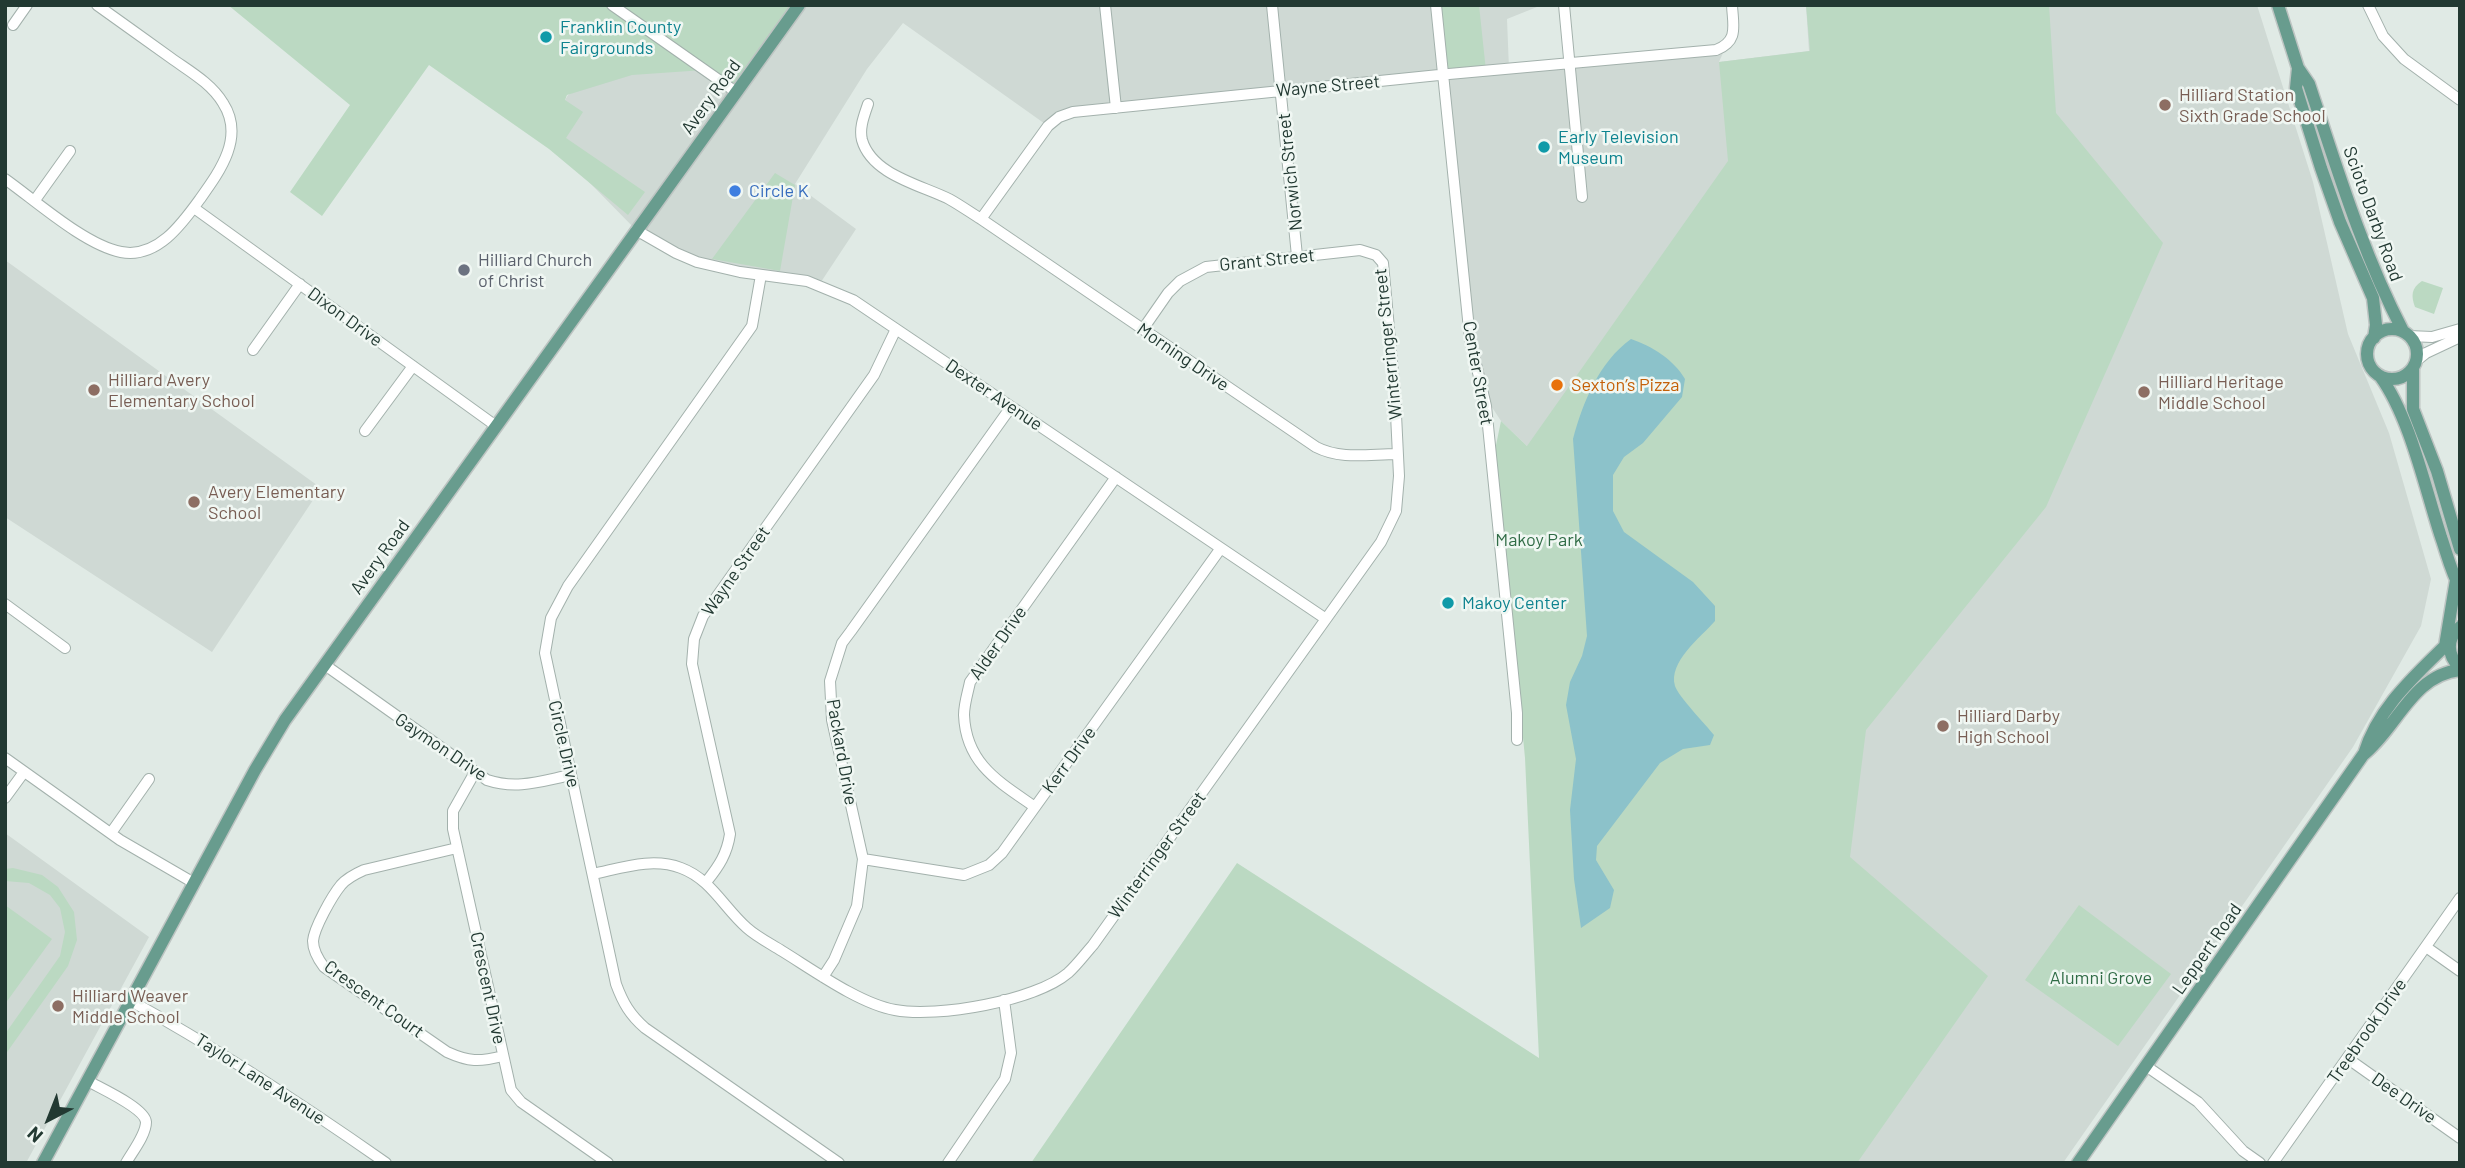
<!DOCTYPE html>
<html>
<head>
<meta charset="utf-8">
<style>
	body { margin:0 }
	#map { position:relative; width:2465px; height:1168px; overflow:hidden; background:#e0eae5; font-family:Barlow,sans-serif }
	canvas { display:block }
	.frame { position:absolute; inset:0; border:7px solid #223932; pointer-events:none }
	.north { position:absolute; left:14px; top:1084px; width:70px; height:70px; -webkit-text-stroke:5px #f0f7f3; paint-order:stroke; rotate:222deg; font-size:19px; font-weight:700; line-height:28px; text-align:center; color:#223932 }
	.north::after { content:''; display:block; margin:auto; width:24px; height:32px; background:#223932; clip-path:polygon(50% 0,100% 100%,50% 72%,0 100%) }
</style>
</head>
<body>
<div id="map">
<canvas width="2465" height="1168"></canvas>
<div class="frame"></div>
<div class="north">N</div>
</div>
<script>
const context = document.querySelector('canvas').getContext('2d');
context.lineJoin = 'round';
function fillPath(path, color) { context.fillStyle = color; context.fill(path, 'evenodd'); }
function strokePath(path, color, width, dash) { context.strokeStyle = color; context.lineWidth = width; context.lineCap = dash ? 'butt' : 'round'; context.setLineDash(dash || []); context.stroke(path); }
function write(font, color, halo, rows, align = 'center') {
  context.font = font + ' Barlow,sans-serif'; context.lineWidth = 5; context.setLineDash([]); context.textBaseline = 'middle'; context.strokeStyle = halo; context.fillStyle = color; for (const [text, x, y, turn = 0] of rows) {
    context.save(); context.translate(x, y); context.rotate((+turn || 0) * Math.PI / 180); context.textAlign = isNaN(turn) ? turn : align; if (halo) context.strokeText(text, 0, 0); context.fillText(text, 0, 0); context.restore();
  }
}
const built = new Path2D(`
	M722,5H1542L1507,19L1509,69L1726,46L1719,62L1809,51L1806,5H2257L2313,182L2348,334L2389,433L2431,579L2421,626L2353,747L2063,1163H1594L1527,446L1501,421L1484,395L1473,353L1444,75L1073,112L1048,126L903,23L867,69L795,184L856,229L819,285L697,262L636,230L544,136L568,95Z
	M5,260L321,488L212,652L5,517Z
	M5,833L149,937L26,1163H5Z`);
const green = new Path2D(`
	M228,5H799L736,92L704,70L632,75L567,95L565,100L583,112L566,138L645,192L628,215L549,149L429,65L322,216L290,192L350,105Z
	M1436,5H1479L1486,71L1444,75Z
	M1806,5H2049L2056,113L2163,243L2046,507L1866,730L1850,857L1988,976L1857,1163H1031L1237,863L1539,1058L1525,758L1495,450L1501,421L1527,446L1728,161L1719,62L1810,51Z
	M775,173L795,185L780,271L712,259Z
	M2422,281L2443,288L2434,314L2415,307C2411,296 2411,288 2422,281Z
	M13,868L42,875L58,887L74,912L77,940L68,966L5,1055V1034L60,956L65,932L60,908L50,895L29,883L5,881V869Z
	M5,905L52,939L5,1004Z
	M2079,905L2171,974L2118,1046L2025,980Z`);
const water = new Path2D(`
	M1631,339C1652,346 1674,360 1685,379L1682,397L1643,443L1624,457L1613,475V511L1624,532L1693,582L1715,606V621C1701,637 1668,662 1675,686C1678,696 1706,725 1714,735L1710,745L1683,749L1660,763L1597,846L1596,860L1614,890L1610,908L1581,928L1574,879L1570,810L1576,759L1566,705L1570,682L1582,656L1587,636L1573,439C1583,402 1599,362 1631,339Z`);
const minor = new Path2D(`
	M612,5L736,92
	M1105,5L1116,108
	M1272,5L1297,256
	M1436,5L1470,339L1486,406L1517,713V740
	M1564,5L1582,197
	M2368,5L2383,36L2404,59L2460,100
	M13,25L27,5
	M868,104C864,116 859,128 862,140C872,175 921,185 949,199C960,205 971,213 981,219L1316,447C1341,460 1369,454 1397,454
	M5,179C36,201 85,245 121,252C157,259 182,224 200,199C220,171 245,137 223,103C211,83 189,71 171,58C146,40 122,23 97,5
	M35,200L70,151
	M194,208L496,426
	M981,219L1048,126L1059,117L1073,112L1449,74L1716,50C1739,41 1733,26 1732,5
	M636,230L676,253L697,262L740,272L807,281L853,300L1326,619
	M761,275L752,326L568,586L551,618L545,653L616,984C623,1003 630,1015 645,1028L839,1163
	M2409,336L2432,337L2460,329
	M253,350L300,284
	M2416,361L2426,353L2460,337
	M365,431L413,366
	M5,604L65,648
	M325,665L487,780C517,790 541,781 571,775
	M5,758L120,840L194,883
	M475,772L453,811V829L511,1090L521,1102L608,1163
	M5,798L24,772
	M1035,807C999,782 966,764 964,715C964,704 968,692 970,682L1116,477
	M111,833L149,779
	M457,848L364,870C355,874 347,878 341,885C332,896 314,928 313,941C313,951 318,959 324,967L447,1052C469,1062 479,1062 503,1056
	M863,859L964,875L989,865L1002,853L1221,548
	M593,874C622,868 652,857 681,868C711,879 724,908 747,928C757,937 771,944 782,951C813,970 860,1004 895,1010C937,1018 1035,1001 1068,973C1077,965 1085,954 1093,945L1381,542L1396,511L1399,476L1395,394L1383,263L1376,255L1360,250L1206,267L1180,281L1168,293L1143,329
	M707,881C719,866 727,854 730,834L692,664L694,639L703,616L874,375L896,329
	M2426,947L2460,971
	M823,977L834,960L857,906L863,859L832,720L830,681L842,643L851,631L1011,407
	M131,1001C220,1050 303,1105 386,1163
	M2347,1058L2460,1138
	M2146,1066L2198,1102L2243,1151L2260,1163
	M88,1081C100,1088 145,1108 146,1122C146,1135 132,1152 126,1163
	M948,1163L1005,1079L1011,1053L1004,1000
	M2273,1163L2460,898`);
const major = new Path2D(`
	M2278,5L2298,68L2309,84C2337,168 2362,252 2403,331
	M2298,68L2296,88L2321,168L2340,222L2373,298L2376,325L2374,338
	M2367 354a25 25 0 1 1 50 0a25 25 0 1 1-50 0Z
	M2413,368V409L2437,471L2460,549
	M2380,376C2410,417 2425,488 2441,537C2447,554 2451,572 2460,588
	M2460,627C2446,639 2447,655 2460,668
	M2445,646L2456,580
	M2364,754C2378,707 2416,675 2450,641
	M43,1163L255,770L285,720L799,5
	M2078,1163L2363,755C2397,728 2412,675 2460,670`);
const markers = [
	[546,37,7,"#0f9aa8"],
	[2165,105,7,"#8d6e63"],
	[1544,147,7,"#0f9aa8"],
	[735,191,7,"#3f7fe0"],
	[464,270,7,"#6b7280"],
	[1557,385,7,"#e8710a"],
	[94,390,7,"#8d6e63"],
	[2144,392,7,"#8d6e63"],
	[194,502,7,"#8d6e63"],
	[1448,603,7,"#0f9aa8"],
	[1943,726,7,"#8d6e63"],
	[58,1006,7,"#8d6e63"]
];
const cultureNames = [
	["Franklin County",560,27],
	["Fairgrounds",560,48],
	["Early Television",1558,137],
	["Museum",1558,158],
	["Makoy Center",1462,603]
];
const streetNames = [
	["Wayne Street",1328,86,-5],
	["Avery Road",711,97,-54],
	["Norwich Street",1290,172,-96],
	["Scioto Darby Road",2373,214,70],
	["Grant Street",1267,260,-6],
	["Dixon Drive",345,317,36],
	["Winterringer Street",1388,344,-96],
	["Morning Drive",1183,357,34],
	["Center Street",1478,373,80],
	["Dexter Avenue",994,395,34],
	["Avery Road",380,557,-54],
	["Wayne Street",736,571,-55],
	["Alder Drive",998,643,-55],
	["Circle Drive",564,744,77],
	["Gaymon Drive",441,747,34],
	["Packard Drive",842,752,80],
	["Kerr Drive",1069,760,-54],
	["Winterringer Street",1157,855,-54],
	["Leppert Road",2207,949,-55],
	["Crescent Drive",488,988,78],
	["Crescent Court",374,999,36],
	["Treebrook Drive",2367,1031,-55],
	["Taylor Lane Avenue",260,1079,33],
	["Dee Drive",2404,1098,35]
];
const educationNames = [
	["Hilliard Station",2179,95],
	["Sixth Grade School",2179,116],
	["Hilliard Avery",108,380],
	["Elementary School",108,401],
	["Hilliard Heritage",2158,382],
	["Middle School",2158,403],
	["Avery Elementary",208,492],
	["School",208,513],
	["Hilliard Darby",1957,716],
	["High School",1957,737],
	["Hilliard Weaver",72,996],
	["Middle School",72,1017]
];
const shopNames = [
	["Circle K",749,191]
];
const worshipNames = [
	["Hilliard Church",478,260],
	["of Christ",478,281]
];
const foodNames = [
	["Sexton’s Pizza",1571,385]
];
const parkNames = [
	["Makoy Park",1539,540],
	["Alumni Grove",2101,978]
];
fillPath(built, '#cfd9d4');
fillPath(green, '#bbd9c2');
fillPath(water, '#8cc2ca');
strokePath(minor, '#a3b1ac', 12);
strokePath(major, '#bdc4c2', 15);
strokePath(minor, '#fff', 10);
strokePath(major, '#689c8e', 12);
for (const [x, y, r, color] of markers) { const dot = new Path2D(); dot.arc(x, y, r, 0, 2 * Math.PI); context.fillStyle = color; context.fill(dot); strokePath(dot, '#f0f7f3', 2.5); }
write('18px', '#0d838f', '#f0f7f3', cultureNames, 'left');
write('18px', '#223932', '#f0f7f3', streetNames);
write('18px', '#785e54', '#f0f7f3', educationNames, 'left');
write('18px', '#366cbe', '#f0f7f3', shopNames, 'left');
write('18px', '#5b616d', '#f0f7f3', worshipNames, 'left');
write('18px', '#c56008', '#f0f7f3', foodNames, 'left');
write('18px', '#306c46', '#f0f7f3', parkNames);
</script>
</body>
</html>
